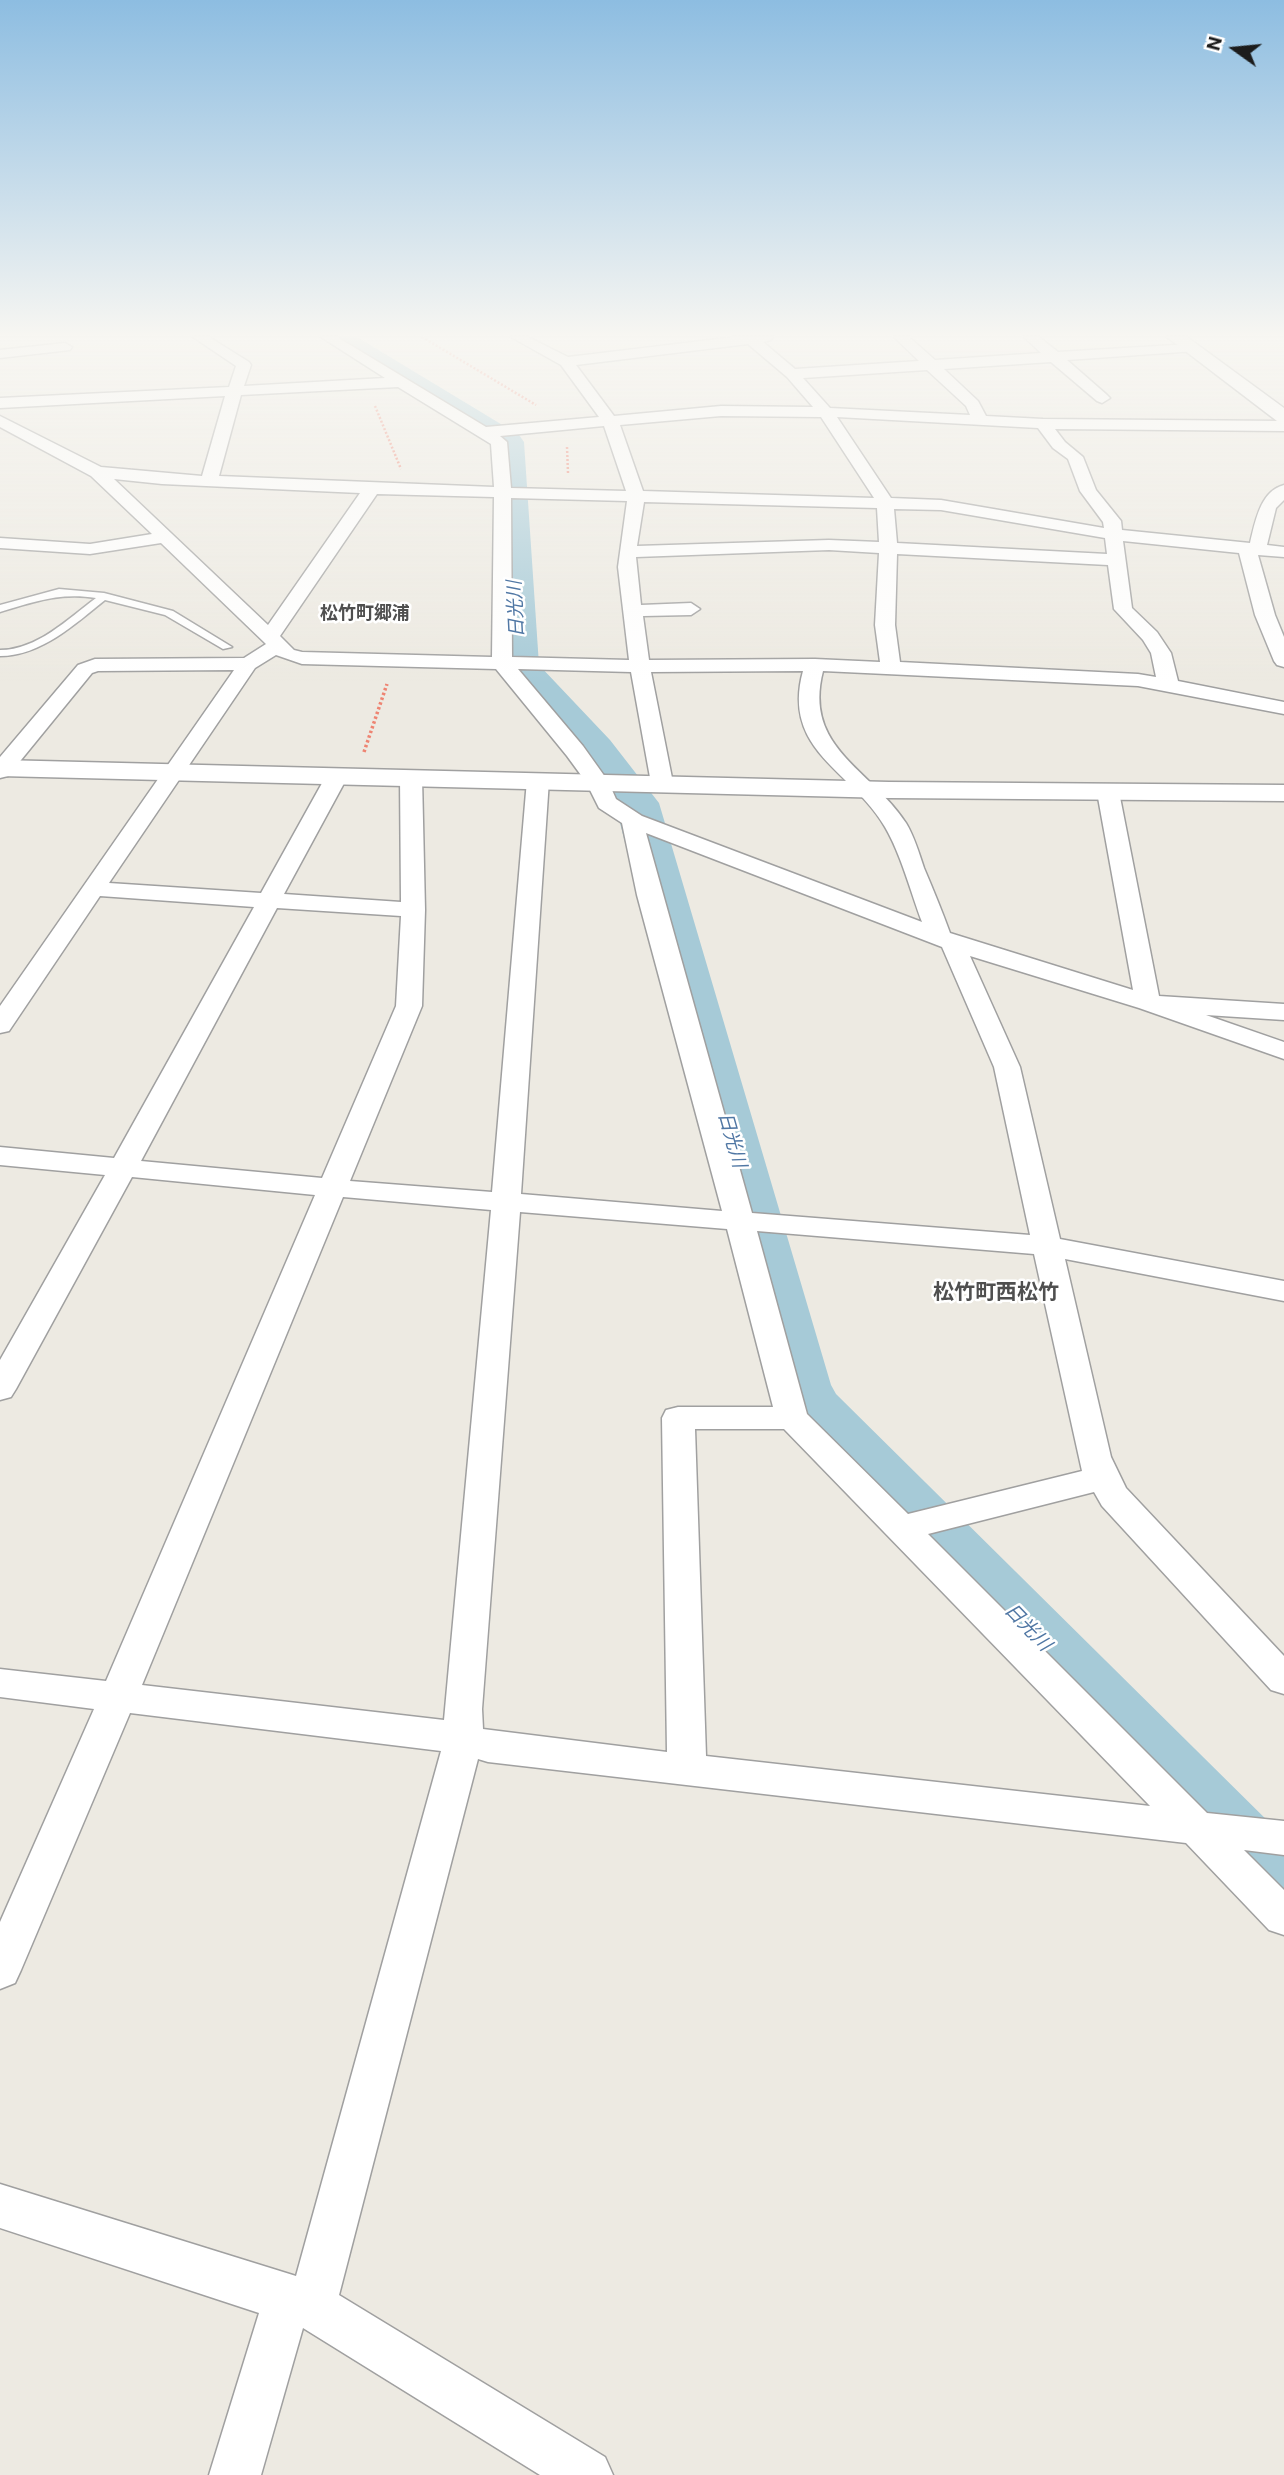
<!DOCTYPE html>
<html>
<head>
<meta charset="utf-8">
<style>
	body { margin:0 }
	#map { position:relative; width:1284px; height:2475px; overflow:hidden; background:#edeae2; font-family:Roboto,sans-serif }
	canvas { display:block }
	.north { position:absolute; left:1200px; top:14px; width:70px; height:70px; -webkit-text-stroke:5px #fff; paint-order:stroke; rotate:285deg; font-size:19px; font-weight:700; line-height:28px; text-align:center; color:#1c1c1c }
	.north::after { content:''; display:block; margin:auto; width:24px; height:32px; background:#1c1c1c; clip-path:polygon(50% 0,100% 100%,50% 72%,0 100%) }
</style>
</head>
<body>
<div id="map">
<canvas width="1284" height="2475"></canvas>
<div class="north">N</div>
</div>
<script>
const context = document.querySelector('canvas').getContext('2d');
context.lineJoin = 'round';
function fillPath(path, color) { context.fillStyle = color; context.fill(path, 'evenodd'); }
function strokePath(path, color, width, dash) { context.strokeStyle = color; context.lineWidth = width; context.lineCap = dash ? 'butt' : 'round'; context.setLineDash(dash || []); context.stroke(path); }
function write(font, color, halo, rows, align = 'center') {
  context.font = font + ' Roboto,"Noto Sans JP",sans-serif'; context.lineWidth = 5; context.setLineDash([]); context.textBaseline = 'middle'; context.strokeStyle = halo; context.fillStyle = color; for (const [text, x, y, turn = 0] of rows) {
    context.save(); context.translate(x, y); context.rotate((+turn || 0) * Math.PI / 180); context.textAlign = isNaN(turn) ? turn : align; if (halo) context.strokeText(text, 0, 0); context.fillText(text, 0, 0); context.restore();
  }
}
const river = new Path2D(`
	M324,337H357L519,435L524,442L539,665L610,740L659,803L831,1385L836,1394L1284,1837V1925L1255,1915L787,1423L767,1385L615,804L580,758L500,668L492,446L328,343Z`);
const pathFar1 = new Path2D(`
	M422,337L536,405
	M375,406L401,469
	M567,447L568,473`);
const path = new Path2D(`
	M364,752L387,684`);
const service = new Path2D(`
	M59,589L104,593L173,611L232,647L223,649L165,615L105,600C75,624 41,656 0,656V650C37,650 68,619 96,598C60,592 33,602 0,612V605Z`);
const minor = new Path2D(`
	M193,337H209L249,362L251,365L244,386L385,378L321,337H337L486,427L599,417L561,365L511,337H528L568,357L735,337H773L771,340L763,342L795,369L919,361L894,337H909L935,360L1041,353L1024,337H1039L1058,352L1191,344L1198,348L1196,351L1067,360L1107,395L1110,398L1102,403L1097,401L1051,362L944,369L978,401L986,416L1043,419L1284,421V431L1055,429L1065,442L1083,457L1096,490L1121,521L1122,530L1250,543C1255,523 1260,491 1284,485V500L1276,508L1267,545L1284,547V557L1258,555L1275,615L1284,637V667L1277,665L1274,661L1255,615L1239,553L1123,541L1132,608L1157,632L1171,653L1178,681L1284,702V714L1138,686L823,671C803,748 870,768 906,823C914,836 919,853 924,868C933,889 942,911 950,933L1133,990L1097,792L1100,787H1116L1119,792L1159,996L1284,1004V1020L1206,1015L1284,1042V1059L1139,1008L970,956L1020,1067L1060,1239L1284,1281V1301L1065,1259L1111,1457L1126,1488L1284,1656V1694L1271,1690L1102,1506L1094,1492L928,1534L1207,1813L1284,1821V1855L1244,1850L1284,1890V1935L1269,1930L1186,1843L488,1762L478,1759L339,2295L605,2457L613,2475H540L303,2328L261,2475H209L259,2313L0,2228V2184L296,2276L441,1751L130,1713L21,1970L15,1983L0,1989V1922L94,1709L0,1697V1669L106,1681L315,1195L132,1177L16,1389L11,1397L0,1400V1360L105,1175L0,1165V1147L114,1158L254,907L100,896L9,1031L0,1033V1006L234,670L98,671L92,673L8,776L0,778V757L78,665L95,659L244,658L266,644L161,543L90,554L0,548V538L90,544L152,534L91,476L0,427V416L101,467L202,476L225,396L0,408V398L229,387L236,366ZM748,344L787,377L813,407L721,406L614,416L576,365ZM927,370L966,406L970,415L830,408L803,378ZM398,387L491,444L494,487L219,476L241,395ZM721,416L821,417L874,498L643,491L620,425ZM837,417L1038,428L1053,448L1068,459L1080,491L1103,522L1104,528L941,500L891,498ZM604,426L626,491L511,488L507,442L500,436ZM114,479L162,484L360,493L268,625ZM377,494L494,497L492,657L302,652L294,650L280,636ZM511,498L627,501L618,567L629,660L512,657ZM644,502L877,508L879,542L829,540L637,546ZM894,509L941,510L1105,538L1107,554L897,543ZM829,550L879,553L875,625L880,662L815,659L649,660L643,616L691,615L700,609L691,603L641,605L636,557ZM897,554L1108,565L1114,609L1143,640L1151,653L1156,677L1138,674L900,662L895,625ZM276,655L302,664L496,669L567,756L586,782L599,808L622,823L637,895L722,1211L521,1194L549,780L546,775H530L527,780L492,1192L350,1181L422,1006L425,910L422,777L419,772H403L400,777L401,902L284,894L348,776L345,771H329L326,776L261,893L109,883L255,668ZM518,669L631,672L651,783L654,788H670L673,783L651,672L803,671C781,751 852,770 885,827C901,854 911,893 922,922L642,816L616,799L608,781L583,746ZM646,833L942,947L994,1067L1030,1235L752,1213ZM277,908L401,916L396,1006L322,1178L141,1161ZM343,1197L491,1210L444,1720L142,1685ZM520,1212L727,1229L773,1407H678L666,1410L662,1418L667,1752L483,1729L482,1709ZM757,1231L1034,1254L1082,1471L908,1514L807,1414ZM695,1429H784L1150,1806L706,1756Z
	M65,343L72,347L70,350L0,358V350Z`);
const tertiary = new Path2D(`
	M1167,337H1187L1284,408V423L1277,421Z
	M0,760L889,782L1284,785V801L889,798L0,776Z`);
const farQuarternames = [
	["松竹町郷浦",365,614]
];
const waterNames = [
	["日光川",517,609,-93],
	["日光川",731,1140,74],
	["日光川",1027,1628,46]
];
const quarterNames = [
	["松竹町西松竹",996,1294]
];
fillPath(river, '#a6cad7');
strokePath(service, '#a0a0a0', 3);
strokePath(minor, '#a0a0a0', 3);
strokePath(tertiary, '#a0a0a0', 3);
strokePath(pathFar1, '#ee8472', 2.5, [2, 2]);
strokePath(path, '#ee8472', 3.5, [2.5, 2.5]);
fillPath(service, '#fff');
fillPath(minor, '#fff');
fillPath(tertiary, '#fff');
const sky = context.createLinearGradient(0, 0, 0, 683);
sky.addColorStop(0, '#8dbde1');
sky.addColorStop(0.49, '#f7f6f2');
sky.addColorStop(1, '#f7f6f200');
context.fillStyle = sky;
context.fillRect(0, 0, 1284, 683);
write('bold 18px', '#4f4f4f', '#fff', farQuarternames);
write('italic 19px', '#5077a4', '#fff', waterNames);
write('bold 21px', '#4f4f4f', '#fff', quarterNames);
</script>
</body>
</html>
